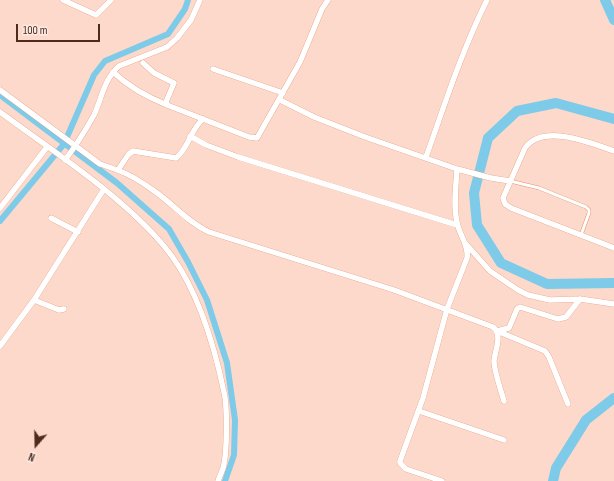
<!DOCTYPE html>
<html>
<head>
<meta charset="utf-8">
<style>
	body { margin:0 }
	#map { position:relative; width:614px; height:481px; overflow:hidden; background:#fcd9cb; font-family:"Sofia Sans Condensed",sans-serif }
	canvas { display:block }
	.north { position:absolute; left:16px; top:425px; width:40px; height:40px; -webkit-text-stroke:3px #fceae3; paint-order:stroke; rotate:200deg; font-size:11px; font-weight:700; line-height:16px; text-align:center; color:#4d2c1e }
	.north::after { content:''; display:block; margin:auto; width:14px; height:18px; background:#4d2c1e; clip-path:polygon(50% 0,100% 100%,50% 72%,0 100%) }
	.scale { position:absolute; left:16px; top:24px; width:84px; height:18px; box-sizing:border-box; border:2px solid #4d2c1e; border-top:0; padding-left:5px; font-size:12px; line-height:14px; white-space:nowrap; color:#4d2c1e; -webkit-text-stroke:3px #fceae3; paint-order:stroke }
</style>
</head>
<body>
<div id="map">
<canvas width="614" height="481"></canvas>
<div class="north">N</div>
<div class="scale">100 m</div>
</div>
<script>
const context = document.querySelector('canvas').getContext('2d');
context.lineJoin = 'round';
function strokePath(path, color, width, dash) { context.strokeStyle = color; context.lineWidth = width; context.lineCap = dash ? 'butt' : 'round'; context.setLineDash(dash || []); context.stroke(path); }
const canal = new Path2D(`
	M0,95L117,183L169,229L188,262L207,300L227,363L235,420L234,455L225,481
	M0,221L64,144L94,75L105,61L168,34L185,9L188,0`);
const river = new Path2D(`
	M605,0L614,20
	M614,119L556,103L517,111L488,138L474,193L477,225L501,263L547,284L614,283
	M553,481L556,468L586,420L614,398`);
const service = new Path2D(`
	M510,181L539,188L586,207L589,210V213L581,235`);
const minor = new Path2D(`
	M63,0L96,15L111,0
	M143,63L154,73L174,83L166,102L167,105L249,137L257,138L300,62L322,9L328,0
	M213,69L283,93
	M113,72C129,87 147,97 167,105
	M0,90L100,164C106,166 112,168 117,170C132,175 145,184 157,193C175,206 189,223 209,232L394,290L493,327C503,335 495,350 494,361C494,370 501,391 504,401
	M280,100L314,117L365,137L457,169L491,178L510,181
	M0,112C54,152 121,195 164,246C192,279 209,329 219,370C221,379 223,388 225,397C227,412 227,449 224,464C223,470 220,475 218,481
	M190,136L206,145L238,157L457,225
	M614,151C591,143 543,123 525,148L503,198L505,204L511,208L614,248
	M426,157C445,104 462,50 487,0
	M65,160C76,146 85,131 94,115C102,98 104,79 119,66L167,47L177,38L191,20L200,0
	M118,170L128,155L133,151L176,158C189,148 190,130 203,119
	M0,208L47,147
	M51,218L78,232
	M466,244L490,271L518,290L528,295L550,300L580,299L614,304
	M34,300L59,310L64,309
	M497,331L545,351L549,357L568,404
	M497,331L509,328L517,309L520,307L558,319L566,317L580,299
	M0,346L34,300L104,189
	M419,411L504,440
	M442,481L406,469L400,463V461L423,398L447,309L467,258C469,245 459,235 457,222C453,205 456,186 457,169`);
strokePath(canal, '#7dcbe8', 6);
strokePath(river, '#7dcbe8', 10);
strokePath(service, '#e39270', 4);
strokePath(minor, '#e39270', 6);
strokePath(service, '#fff', 3);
strokePath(minor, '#fff', 5.5);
</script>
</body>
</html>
